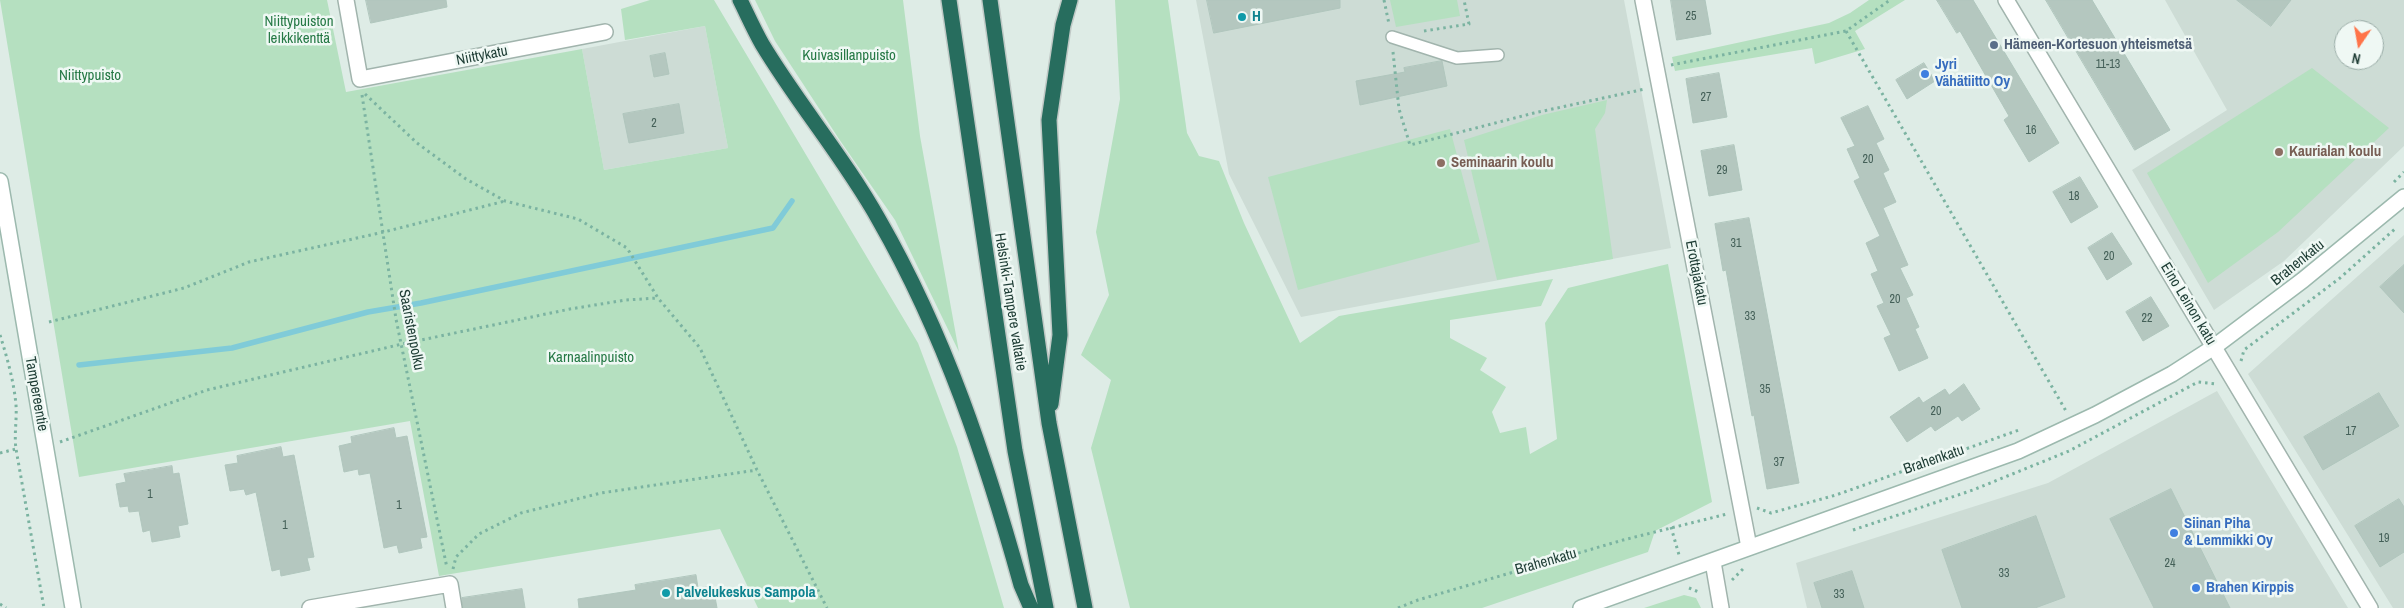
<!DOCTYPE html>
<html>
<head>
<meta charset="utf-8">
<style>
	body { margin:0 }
	#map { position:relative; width:2404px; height:608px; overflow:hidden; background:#deece6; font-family:"Archivo Narrow",sans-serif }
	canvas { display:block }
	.north { position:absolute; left:2334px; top:20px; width:50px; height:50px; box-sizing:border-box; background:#eff8f4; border:1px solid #9bada8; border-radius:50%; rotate:192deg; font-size:14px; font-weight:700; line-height:20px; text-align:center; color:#1e3d35 }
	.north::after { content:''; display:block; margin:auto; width:18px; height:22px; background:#ff7449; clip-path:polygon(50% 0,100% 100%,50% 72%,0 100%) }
</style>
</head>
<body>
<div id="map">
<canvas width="2404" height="608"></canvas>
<div class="north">N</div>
</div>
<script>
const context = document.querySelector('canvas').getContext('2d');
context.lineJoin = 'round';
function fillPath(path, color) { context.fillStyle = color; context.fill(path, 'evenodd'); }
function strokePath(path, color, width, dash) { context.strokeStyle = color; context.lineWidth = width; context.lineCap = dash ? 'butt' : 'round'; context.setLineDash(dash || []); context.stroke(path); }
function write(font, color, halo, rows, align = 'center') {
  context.font = font + ' "Archivo Narrow",sans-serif'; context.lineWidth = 5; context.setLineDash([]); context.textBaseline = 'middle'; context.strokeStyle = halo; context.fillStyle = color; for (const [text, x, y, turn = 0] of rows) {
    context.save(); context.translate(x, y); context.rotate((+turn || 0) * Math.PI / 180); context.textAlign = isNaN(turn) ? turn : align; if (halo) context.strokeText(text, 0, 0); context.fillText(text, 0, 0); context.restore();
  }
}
const built = new Path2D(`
	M1196,0H1624L1671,248L1301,317L1229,174Z
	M2165,0H2404V146L2284,261L2214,310L2132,170L2227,110ZM2344,30H2374V60H2344Z
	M705,26L728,148L604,170L582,49Z
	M2404,235V608H2393L2248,374Z
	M2217,391L2348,608H1807L1796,563L2048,483Z`);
const green = new Path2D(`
	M0,0H327L346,92L582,49L604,170L728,148L705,26L625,40L621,9L650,0H714L918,343L957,447L1004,608H758L720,529L439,576L410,421L79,477Z
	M755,0H903L920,136L959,352L895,220L839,139L775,41Z
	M1115,0H1168L1187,133L1199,156L1219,161L1244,223L1300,343L1339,316L1553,279L1541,306L1450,320V338L1487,358L1480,370L1506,387L1492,412L1500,433L1526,427L1530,454L1557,439L1545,323L1568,288L1668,264L1712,502L1655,531L1648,552L1482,608H1130L1091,448L1111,380L1081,355L1109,295L1096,232L1120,99Z
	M1390,0H1457L1460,16L1396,27Z
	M1869,0H1905L1855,31L1865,49L1815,64L1812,48L1675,71L1672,57L1829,23L1850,13Z
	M2312,68L2389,128L2278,232L2208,283L2147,173Z
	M1607,100L1605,113L1595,129L1613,259L1497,280L1464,140L1542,115Z
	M1450,129L1480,242L1298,290L1268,177Z
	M1684,595L1696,598L1701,608H1644Z`);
const stream = new Path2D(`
	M79,365L232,348L368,312L421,303L773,228L792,201`);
const building = new Path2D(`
	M366,0H446L447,7L371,23Z
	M1207,0H1340V8L1214,33Z
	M1671,0H1705L1711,34L1677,40Z
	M1937,0H1973L2059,143L2029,162L2004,120L2009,116L1960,31L1957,33Z
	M2046,0H2092L2170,130L2135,150Z
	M2237,0H2291L2271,26Z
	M665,53L669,74L654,77L650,56Z
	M1442,61L1447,86L1360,105L1356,81L1405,72L1404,68Z
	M1924,63L1935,81L1907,99L1896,80Z
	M1719,73L1727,117L1693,123L1686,79Z
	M679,104L684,133L629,143L623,114Z
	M1868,106L1884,139L1876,143L1889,170L1883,173L1896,202L1883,208L1908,265L1900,268L1913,295L1906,298L1919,327L1915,329L1928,358L1899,371L1884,338L1891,335L1877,306L1884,303L1871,274L1878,271L1866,243L1880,236L1854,181L1860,178L1847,149L1855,146L1841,118Z
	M1734,145L1742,190L1709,196L1701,151Z
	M2080,177L2098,207L2071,223L2053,192Z
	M1749,218L1799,483L1767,489L1754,415L1752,416L1726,270L1723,271L1715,224Z
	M2112,233L2132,264L2107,280L2088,248Z
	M2404,265V313L2380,287Z
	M2151,297L2169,326L2143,341L2126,312Z
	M1964,384L1980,409L1962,421L1958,416L1935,431L1931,426L1907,442L1890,417L1919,397L1923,403L1945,389L1949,395Z
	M2379,393L2399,426L2323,470L2304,437Z
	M394,428L396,438L407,436L427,537L420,538L422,548L399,553L397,545L384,548L370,473L359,475L358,469L344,472L339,446L352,443L351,437Z
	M281,447L283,457L294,455L314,557L307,558L310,570L281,576L280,569L272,571L256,492L246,495L244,489L230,491L225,465L238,463L237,456Z
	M172,466L173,474L179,473L188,524L178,526L180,537L152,542L150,530L143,532L139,511L129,512L128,506L120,507L116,484L126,482L124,474Z
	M2171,489L2230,608H2154L2110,519Z
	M2399,499L2404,507V552L2380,567L2355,526Z
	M2036,516L2065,597L2035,608H1962L1942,550Z
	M1852,571L1864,608H1822L1814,583Z
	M696,575L698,588L713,586L717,608H579L578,599L636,590L635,585Z
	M522,589L525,608H463L462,598Z`);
const path = new Path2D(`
	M1384,0L1389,24
	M1424,31L1469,24L1464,0
	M1846,31L2066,411
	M1393,52L1399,109L1410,145L1534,113L1645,89
	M1671,65L1846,31L1890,0
	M365,94L417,143L466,179L505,201L578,219L627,248L658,298L700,348L757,470L827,608
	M362,95L396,319L447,568
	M2394,182L2404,172
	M49,322L184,288L249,262L384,232L505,201
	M0,335C7,357 14,382 16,405C17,420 14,434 16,449L44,608
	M2241,361L2244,350L2340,278L2396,228
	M60,442L207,390L402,344L570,309L626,300L658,298
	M0,453L16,449
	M1757,508L1771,513L1836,495L2019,430
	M1671,527L1679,555
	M1853,530L1973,490L2069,451L2198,382L2217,384
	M453,569L456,557L479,534L521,513L601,493L757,470
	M1732,580L1743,569
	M1689,588L1701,593
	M0,604L6,608
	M1398,608L1418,600L1623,540L1727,514`);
const service = new Path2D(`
	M1392,37L1457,58L1498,55`);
const minor = new Path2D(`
	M346,0L360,79L605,32
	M1643,0L1749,547
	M2006,0L2370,608
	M1713,562L1721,608
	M310,608L450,584L454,608`);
const secondary = new Path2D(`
	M0,181L73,608
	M1581,608L2018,451L2095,415L2172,374L2214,347L2303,280L2404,197`);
const motorway = new Path2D(`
	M740,0C747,14 754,30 762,44C798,104 845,159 879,220C945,335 986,459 1021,585L1031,608
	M949,0L1015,451L1046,608
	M990,0L1049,423L1085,608
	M1051,404L1060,335L1049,120L1063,25L1070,0`);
const markers = [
	[1242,17,5,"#0f9aa8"],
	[1994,45,5,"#5c6f8a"],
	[1925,74,5,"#3f7fe0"],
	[2279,152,5,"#8d6e63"],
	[1441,163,5,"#8d6e63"],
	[2174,533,5,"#3f7fe0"],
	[2196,588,5,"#3f7fe0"],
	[666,593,5,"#0f9aa8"]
];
const numberNames = [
	["25",1691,17],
	["11-13",2108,65],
	["27",1706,98],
	["2",654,124],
	["16",2031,131],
	["20",1868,160],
	["29",1722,171],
	["18",2074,197],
	["31",1736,244],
	["20",2109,257],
	["20",1895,300],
	["33",1750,317],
	["22",2147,319],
	["35",1765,390],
	["20",1936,412],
	["17",2351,432],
	["37",1779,463],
	["1",150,495],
	["1",399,506],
	["1",285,526],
	["19",2384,539],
	["24",2170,564],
	["33",2004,574],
	["33",1839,595]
];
const cultureNames = [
	["H",1252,17],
	["Palvelukeskus Sampola",676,593]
];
const parkNames = [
	["Niittypuiston",299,22],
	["leikkikenttä",299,39],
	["Kuivasillanpuisto",849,56],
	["Niittypuisto",90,76],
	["Karnaalinpuisto",591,358]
];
const serviceNames = [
	["Hämeen-Kortesuon yhteismetsä",2004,45]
];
const streetNames = [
	["Niittykatu",482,56,-11],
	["Brahenkatu",2298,263,-39],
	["Erottajakatu",1696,273,79],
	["Helsinki-Tampere valtatie",1010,302,81],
	["Eino Leinon katu",2188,304,59],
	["Saaristenpolku",411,330,79],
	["Tampereentie",36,394,80],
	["Brahenkatu",1934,460,-19],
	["Brahenkatu",1546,562,-16]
];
const shopNames = [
	["Jyri",1935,65],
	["Vähätiitto Oy",1935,82],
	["Siinan Piha",2184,524],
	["& Lemmikki Oy",2184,541],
	["Brahen Kirppis",2206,588]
];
const educationNames = [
	["Kaurialan koulu",2289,152],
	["Seminaarin koulu",1451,163]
];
fillPath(built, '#cddcd5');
fillPath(green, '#b5e0c0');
strokePath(stream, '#80cbd8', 5.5);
fillPath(building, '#b4c7bf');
strokePath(building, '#b0c6bd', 1);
strokePath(service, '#a1b4ad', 14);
strokePath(minor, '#a1b4ad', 18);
strokePath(secondary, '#9cb9ae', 18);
strokePath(motorway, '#c0c9c6', 18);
strokePath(path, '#7bb3a1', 3, [2.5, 4]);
strokePath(service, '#fff', 11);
strokePath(minor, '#fff', 15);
strokePath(secondary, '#fff', 15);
strokePath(motorway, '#276d5e', 15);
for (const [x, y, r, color] of markers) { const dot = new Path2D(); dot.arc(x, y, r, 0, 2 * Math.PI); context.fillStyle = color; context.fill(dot); strokePath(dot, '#eff8f4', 2); }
write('12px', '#446058', null, numberNames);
write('bold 15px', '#0d838f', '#eff8f4', cultureNames, 'left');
write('15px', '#247844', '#eff8f4', parkNames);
write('bold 15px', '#4e5e75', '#eff8f4', serviceNames, 'left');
write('15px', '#1e3d35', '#eff8f4', streetNames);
write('bold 15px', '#366cbe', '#eff8f4', shopNames, 'left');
write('bold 15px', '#785e54', '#eff8f4', educationNames, 'left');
</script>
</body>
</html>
